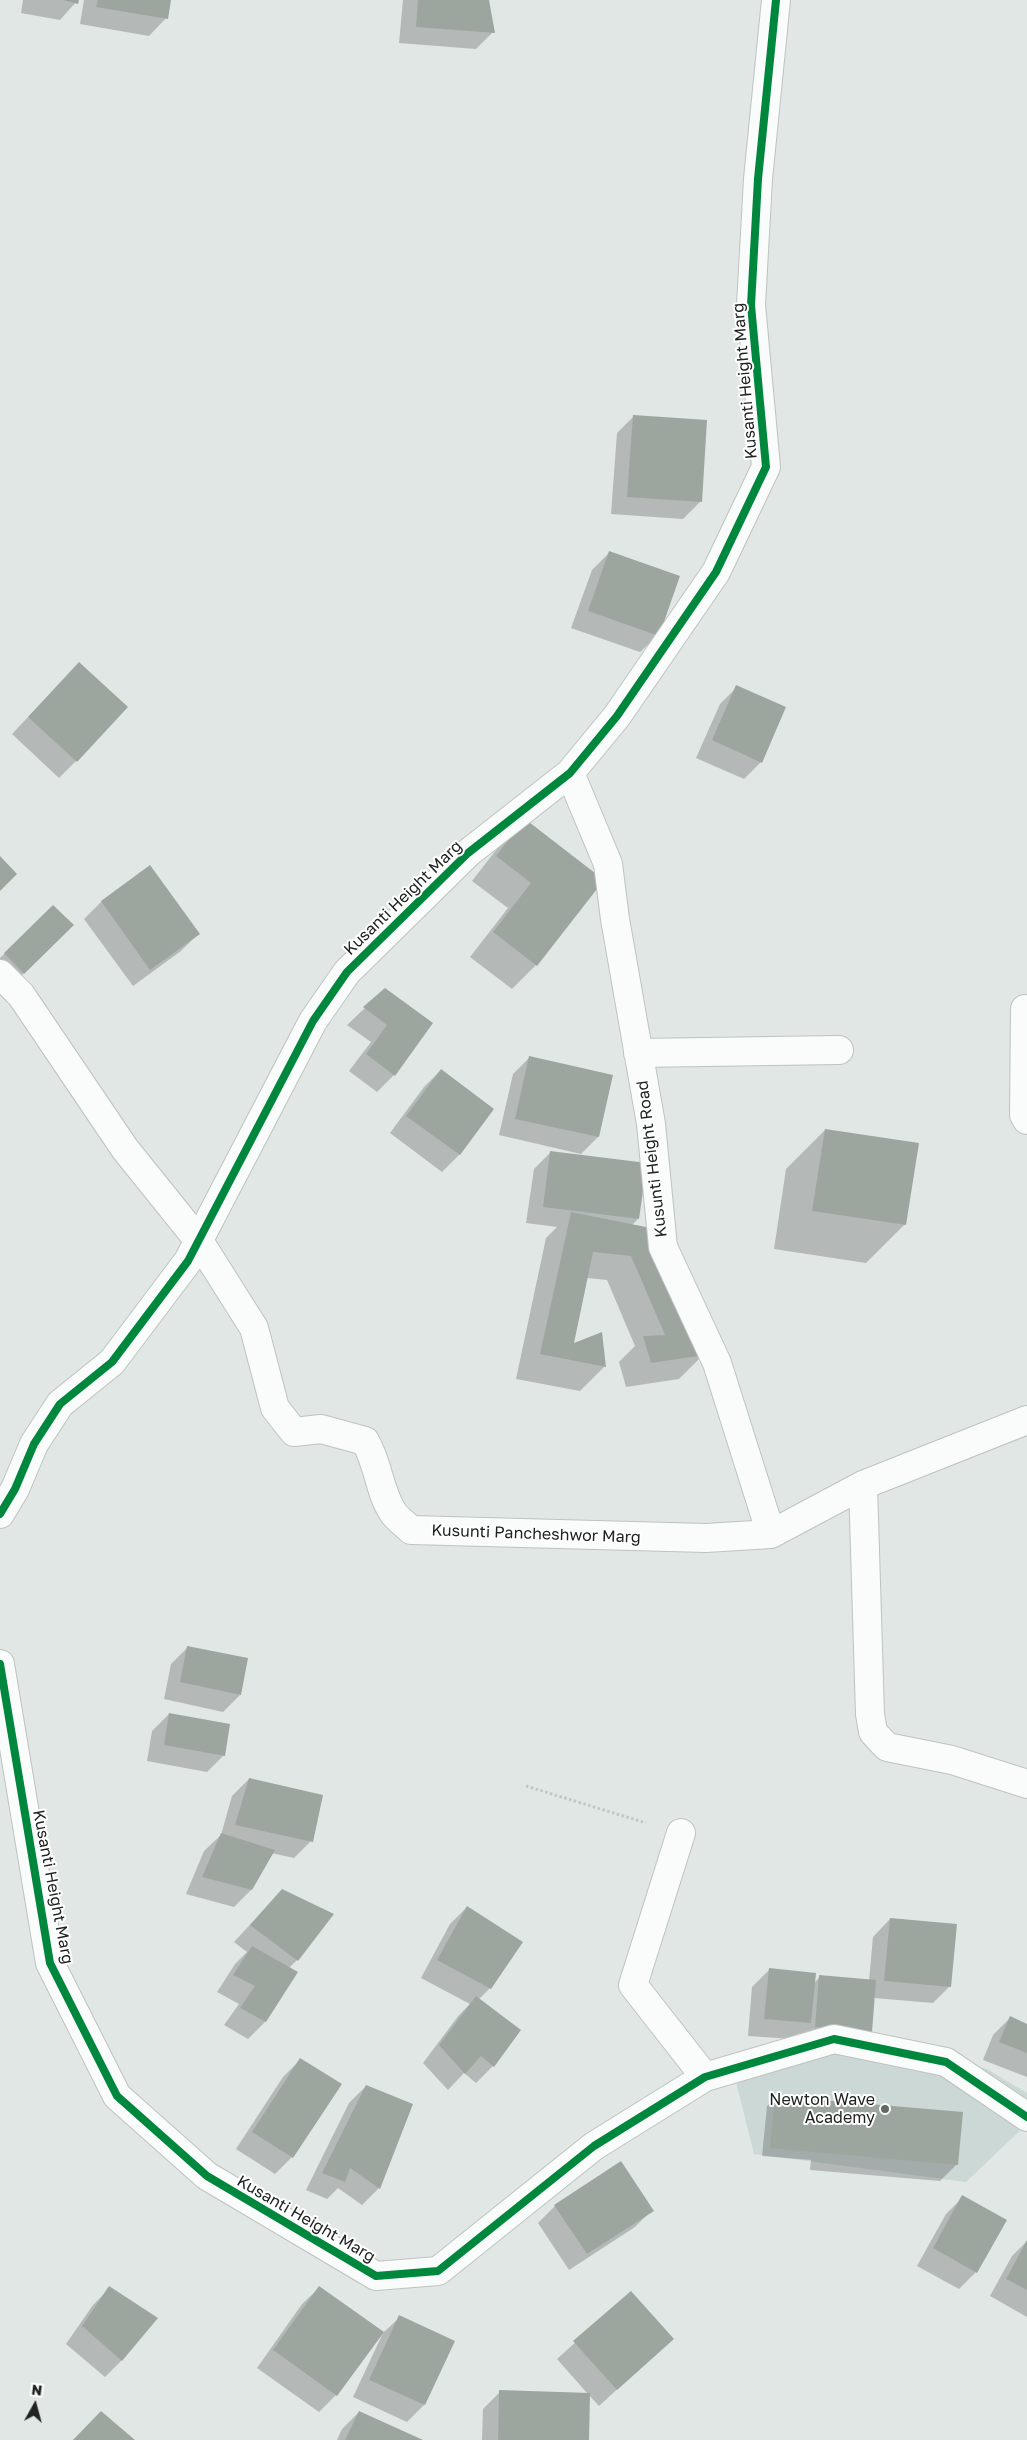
<!DOCTYPE html>
<html>
<head>
<meta charset="utf-8">
<style>
	body { margin:0 }
	#map { position:relative; width:1027px; height:2440px; overflow:hidden; background:#e1e7e5; font-family:"Golos Text",sans-serif }
	canvas { display:block }
	.north { position:absolute; left:10px; top:2380px; width:50px; height:50px; -webkit-text-stroke:4px #fff; paint-order:stroke; rotate:7deg; font-size:14px; font-weight:700; line-height:20px; text-align:center; color:#202322 }
	.north::after { content:''; display:block; margin:auto; width:18px; height:22px; background:#202322; clip-path:polygon(50% 0,100% 100%,50% 72%,0 100%) }
</style>
</head>
<body>
<div id="map">
<canvas width="1027" height="2440"></canvas>
<div class="north">N</div>
</div>
<script>
const context = document.querySelector('canvas').getContext('2d');
context.lineJoin = 'round';
function fillPath(path, color) { context.fillStyle = color; context.fill(path, 'evenodd'); }
function strokePath(path, color, width, dash) { context.strokeStyle = color; context.lineWidth = width; context.lineCap = dash ? 'butt' : 'round'; context.setLineDash(dash || []); context.stroke(path); }
function write(font, color, halo, rows, align = 'center') {
  context.font = font + ' "Golos Text",sans-serif'; context.lineWidth = 4; context.setLineDash([]); context.textBaseline = 'middle'; context.strokeStyle = halo; context.fillStyle = color; for (const [text, x, y, turn = 0] of rows) {
    context.save(); context.translate(x, y); context.rotate((+turn || 0) * Math.PI / 180); context.textAlign = isNaN(turn) ? turn : align; if (halo) context.strokeText(text, 0, 0); context.fillText(text, 0, 0); context.restore();
  }
}
const built = new Path2D(`
	M857,2049L923,2051L987,2069L1027,2093V2124L966,2182L754,2154L734,2074Z`);
const shadow = new Path2D(`
	M23,0H78L60,20L21,13Z
	M84,0H170L166,18L149,36L80,24Z
	M403,0H488L493,32L476,49L399,43Z
	M634,416L700,502L683,519L611,514L617,433Z
	M609,553L658,635L640,652L571,628L592,570Z
	M62,681L76,761L59,778L12,734Z
	M737,687L761,762L744,779L696,758L720,704Z
	M525,820L602,880L536,965L512,989L470,957L508,908L472,881L500,845Z
	M150,867L198,934L181,951L133,986L84,919L101,902Z
	M53,906L72,925L7,990L0,983V958Z
	M385,989L394,1075L377,1092L349,1071L371,1042L347,1025Z
	M530,1057L598,1137L581,1154L499,1135L513,1074Z
	M441,1070L493,1109L459,1155L442,1172L390,1133L424,1087Z
	M825,1130L905,1224L866,1263L774,1249L786,1169Z
	M551,1152L638,1219L632,1225L703,1355L679,1379L626,1387L619,1362L635,1346L607,1280L587,1278L573,1345L601,1334L604,1367L580,1391L516,1379L546,1238L557,1227L526,1223L534,1169Z
	M188,1647L240,1695L223,1712L164,1699L171,1664Z
	M169,1714L224,1755L207,1772L147,1761L152,1731Z
	M249,1779L311,1841L294,1858L271,1853L251,1890L234,1907L186,1894L204,1851L221,1835L232,1796Z
	M282,1890L297,1960L289,1968L265,2022L248,2039L224,2025L239,2004L217,1992L235,1964L247,1952L234,1942Z
	M467,1907L490,1988L478,2000L520,2030L493,2066L476,2083L464,2073L448,2090L423,2063L459,2015L470,2004L421,1978L450,1924Z
	M890,1919L950,1986L933,2003L874,1998L871,2032L854,2049L798,2044L799,2033L793,2039L748,2036L752,1987L769,1970L814,1983L820,1977L869,1981L873,1937Z
	M1010,2018L1027,2026V2077L983,2060L993,2035Z
	M300,2060L292,2157L275,2174L236,2149L283,2077Z
	M366,2086L379,2188L362,2205L338,2188L327,2199L306,2190L349,2103Z
	M775,2097L957,2164L940,2181L810,2170L811,2160L762,2156L767,2106Z
	M963,2197L976,2272L959,2289L917,2266L946,2214Z
	M555,2206L652,2210L635,2227L569,2270L538,2223Z
	M1027,2241V2317L990,2296L1012,2256Z
	M110,2288L122,2360L105,2377L66,2344L93,2305Z
	M319,2288L383,2333L400,2317L453,2341L424,2405L407,2422L353,2397L383,2333L336,2395L319,2412L257,2368L302,2304Z
	M630,2293L672,2339L599,2406L589,2395L588,2440H482L483,2409L500,2392L588,2394L557,2359Z
	M359,2412L420,2440H337L342,2429Z`);
const building = new Path2D(`
	M62,0H79L78,4Z
	M98,0H171L168,19L96,7Z
	M418,0H489L495,33L416,27Z
	M633,415L707,420L702,502L627,497Z
	M609,551L680,576L659,636L588,611Z
	M79,662L128,707L77,762L28,717Z
	M736,685L786,707L762,763L712,740Z
	M525,819L604,880L537,966L493,932L531,883L496,856Z
	M0,856L17,874L0,891Z
	M150,865L200,934L150,970L101,901Z
	M53,905L74,925L24,974L4,953Z
	M385,988L433,1023L395,1076L366,1054L387,1025L363,1007Z
	M529,1056L613,1075L599,1137L515,1119Z
	M441,1069L494,1109L460,1155L406,1116Z
	M825,1129L919,1143L906,1225L812,1211Z
	M550,1151L647,1163L639,1219L543,1207Z
	M571,1212L656,1229L705,1355L651,1363L643,1336L665,1335L631,1256L593,1252L574,1343L602,1332L606,1367L540,1354Z
	M187,1646L248,1658L241,1695L180,1682Z
	M169,1713L230,1724L225,1756L164,1745Z
	M249,1778L323,1795L313,1842L235,1825Z
	M221,1833L275,1850L252,1890L202,1877Z
	M282,1889L334,1914L298,1961L250,1925Z
	M467,1906L523,1942L491,1989L437,1960Z
	M890,1918L957,1924L951,1987L884,1981Z
	M252,1946L298,1972L266,2022L240,2008L255,1986L233,1975Z
	M769,1968L816,1973L811,2023L764,2019Z
	M819,1975L876,1980L872,2032L815,2027Z
	M476,1996L521,2030L494,2067L481,2056L465,2074L439,2045Z
	M1010,2016L1027,2024V2053L999,2042Z
	M300,2058L342,2084L293,2158L252,2132Z
	M366,2085L413,2104L380,2189L350,2168L345,2182L322,2173Z
	M775,2096L963,2112L958,2165L770,2148Z
	M621,2161L654,2211L587,2254L554,2205Z
	M962,2195L1007,2220L977,2273L933,2248Z
	M1027,2240V2290L1006,2279Z
	M109,2286L158,2318L122,2361L82,2326Z
	M319,2286L384,2332L337,2396L273,2350Z
	M631,2291L674,2339L617,2390L573,2341Z
	M399,2315L455,2341L425,2405L369,2380Z
	M499,2390L590,2393L589,2440H498Z
	M101,2411L135,2440H73Z
	M359,2411L423,2440H345Z`);
const path = new Path2D(`
	M526,1786L646,1823`);
const minor = new Path2D(`
	M570,773L608,864L615,919L651,1124L663,1247L717,1363L771,1534
	M0,974L21,995L125,1149L199,1241L254,1328L275,1408L294,1432L321,1429L365,1441C379,1464 379,1493 394,1514C399,1520 406,1525 411,1530L706,1538L771,1534L863,1485L1027,1420
	M1025,1009L1024,1115L1027,1120
	M638,1053L839,1050
	M863,1485L870,1714L873,1732L887,1747L952,1760L1027,1784
	M0,1514L15,1489L34,1444L60,1404L112,1362L188,1261L313,1021L347,972L468,853L570,773L617,716L716,572L766,467L751,305L758,179L776,0
	M0,1664L50,1963L117,2096L207,2176L376,2276L438,2271L594,2146L705,2077L834,2039L946,2062L1027,2117
	M681,1833L633,1985L705,2077`);
const cycleway = new Path2D(`
	M0,1514L15,1489L34,1444L60,1404L112,1362L188,1261L313,1021L347,972L468,853L570,773L617,716L716,572L766,467L751,305L758,179L776,0
	M0,1664L50,1963L117,2096L207,2176L376,2276L438,2271L594,2146L705,2077L834,2039L946,2062L1027,2117`);
const markers = [
	[885,2109,5,"#646866"]
];
const streetNames = [
	["Kusanti Height Marg",745,381,-95],
	["Kusanti Height Marg",403,898,-44],
	["Kusunti Height Road",652,1159,-97],
	["Kusunti Pancheshwor Marg",536,1534,2],
	["Kusanti Height Marg",53,1887,79],
	["Kusanti Height Marg",306,2219,30]
];
const poiNames = [
	["Newton Wave",875,2100],
	["Academy",875,2118]
];
fillPath(built, '#ccd8d5');
fillPath(shadow, '#0003');
fillPath(building, '#9ca69f');
strokePath(minor, '#bec3c2', 30);
strokePath(path, '#c4c6c6', 3, [2.5, 2.5]);
strokePath(minor, '#fafbfb', 28);
strokePath(cycleway, '#00873e', 8);
for (const [x, y, r, color] of markers) { const dot = new Path2D(); dot.arc(x, y, r, 0, 2 * Math.PI); context.fillStyle = color; context.fill(dot); strokePath(dot, '#fff', 2); }
write('16px', '#202322', '#fff', streetNames);
write('16px', '#202322', '#fff', poiNames, 'right');
</script>
</body>
</html>
